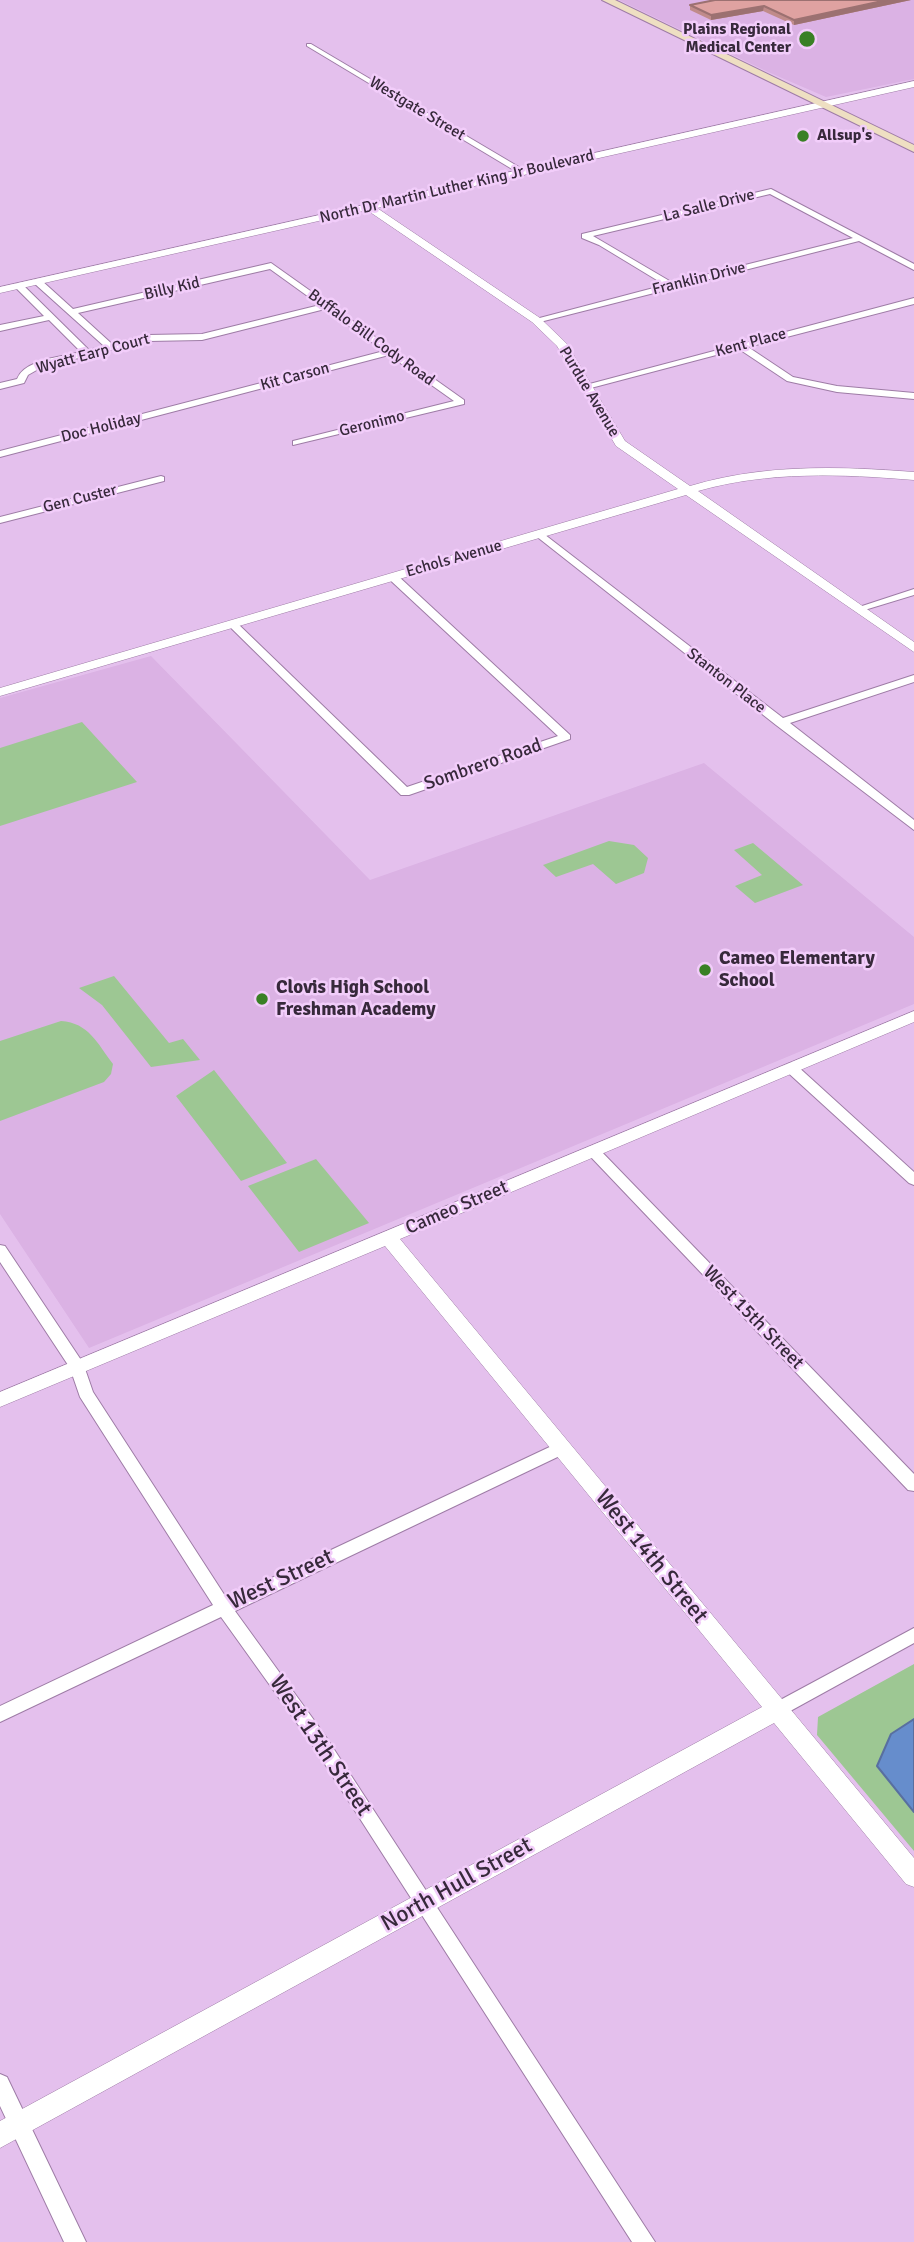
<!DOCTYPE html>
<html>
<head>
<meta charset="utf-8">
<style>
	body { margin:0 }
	canvas { display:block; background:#e4c0ed }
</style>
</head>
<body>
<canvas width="914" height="2242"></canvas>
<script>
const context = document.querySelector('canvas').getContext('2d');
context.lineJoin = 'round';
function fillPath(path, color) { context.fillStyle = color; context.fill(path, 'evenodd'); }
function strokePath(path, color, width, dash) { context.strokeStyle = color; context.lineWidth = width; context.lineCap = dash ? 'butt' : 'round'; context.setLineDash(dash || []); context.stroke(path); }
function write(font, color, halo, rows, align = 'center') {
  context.font = font + ' Signika,sans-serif'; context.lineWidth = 5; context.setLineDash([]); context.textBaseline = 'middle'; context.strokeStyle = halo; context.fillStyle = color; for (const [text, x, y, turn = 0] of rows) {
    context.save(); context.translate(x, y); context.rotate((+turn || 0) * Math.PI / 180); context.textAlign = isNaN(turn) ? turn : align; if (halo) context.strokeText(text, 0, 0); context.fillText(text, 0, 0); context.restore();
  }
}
const built = new Path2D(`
	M619,0H914V79L826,97L768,72Z
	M151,656L370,880L704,763L914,937V1004L89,1348L0,1214V698Z`);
const green = new Path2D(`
	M82,722L137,782L0,826V748Z
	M609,841L634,845L648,858L644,873L616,884L593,864L556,877L543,865Z
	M753,843L803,885L755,903L735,886L762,875L734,850Z
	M114,976L169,1043L183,1039L200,1060L151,1067L102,1005L79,988Z
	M61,1021C89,1023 97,1043 113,1064L111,1074L104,1082L0,1121V1041Z
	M214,1070L287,1163L241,1181L176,1096Z
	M316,1159L369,1223L299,1252L248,1186Z
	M914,1664V1851L817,1735L818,1717Z`);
const water = new Path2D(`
	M914,1719V1812L877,1766L891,1734Z`);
const minor = new Path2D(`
	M307,44H311L529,173L522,175L307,46Z
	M771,189L914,264V270L859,241L536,323L532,320L665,285L599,245L582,238V234ZM770,194L853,238L673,283L593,236Z
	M271,263L464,400V404L293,445V441L454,401L389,355L0,457V451L384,351L325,309L202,340L148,341L42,367L28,375L24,383L0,389V383L17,379C25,359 62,357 81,352L49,320L0,331V325L44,316L16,288V284H22L89,350L104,346L35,284V280H41L73,309ZM270,269L320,305L202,334L148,335L112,344L78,313Z
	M914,298V304L748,347L793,377L837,386L914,393V399L837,392L787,381L739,349L587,389L582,386Z
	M161,476L164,477V481L0,523V517Z
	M540,531L783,718L914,675V682L790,723L914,820V830L776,725L536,536V532Z
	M393,574L397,575L570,735V739L409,795H401L227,624L232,621L236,622L407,787L558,736L389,579L388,577Z
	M914,589V595L858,612L853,609Z
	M790,1063L795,1064L914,1172V1185L909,1183L785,1070L783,1067Z
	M593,1146L598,1148L914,1474V1491L908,1490L588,1154L586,1151Z
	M0,1245L5,1246L83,1363L93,1392L227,1599L556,1444L562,1442L568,1444L570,1448L568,1452L235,1611L324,1734L655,2242H632L312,1744L221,1617L0,1722V1706L213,1605L80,1397L70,1368L0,1262Z
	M914,1628V1643L783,1715L777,1718L771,1715L768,1710L771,1705Z
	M0,2074L7,2077L86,2242H64L0,2106Z`);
const tertiary = new Path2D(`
	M914,81V87L377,208L540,318L567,344L625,441L690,486C763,464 838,466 914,472V480C841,474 768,471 698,491L914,642V652L686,495L0,696V688L678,489L616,446L557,346L532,322L367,210L0,293V287Z
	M914,1011V1022L400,1239L914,1858V1887L906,1884L774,1723L0,2148V2121L762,1707L385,1246L0,1407V1392Z`);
const secondary = new Path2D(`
	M602,0H615L914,145V152Z`);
const wall = new Path2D(`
	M715,0H911L794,25L763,11L711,20L690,10V5Z`);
const shadedWall = new Path2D(`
	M887,0H911L794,25V20Z
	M764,6L763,11L711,20V15Z`);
const building = new Path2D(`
	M715,0H887L794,20L764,6L711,15L690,5Z`);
const markers = [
	[807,39,9,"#398025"],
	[803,136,7,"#398025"],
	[705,970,7,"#398025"],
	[262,999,7,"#398025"]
];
const farPoinames = [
	["Plains Regional",791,30],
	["Medical Center",791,48],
	["Allsup's",817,136,"left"]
];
const farStreetnames = [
	["Westgate Street",417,109,31],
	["North Dr Martin Luther King Jr Boulevard",457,187,-13],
	["La Salle Drive",709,206,-14],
	["Franklin Drive",699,279,-14],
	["Billy Kid",172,289,-13],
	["Buffalo Bill Cody Road",371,338,36],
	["Kent Place",751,343,-15],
	["Wyatt Earp Court",93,354,-15],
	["Kit Carson",295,377,-15],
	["Purdue Avenue",589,392,59],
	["Geronimo",372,424,-14],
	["Doc Holiday",101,428,-14],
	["Gen Custer",80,499,-14],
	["Echols Avenue",454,559,-16],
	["Stanton Place",726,681,38]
];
const streetNames = [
	["Sombrero Road",483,765,-19],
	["Cameo Street",457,1208,-23],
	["West 15th Street",753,1318,46]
];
const poiNames = [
	["Cameo Elementary",719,959],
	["School",719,981],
	["Clovis High School",276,988],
	["Freshman Academy",276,1010]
];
const nearStreetnames = [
	["West 14th Street",651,1557,51],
	["West Street",281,1580,-25],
	["West 13th Street",320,1746,56],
	["North Hull Street",457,1885,-29]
];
fillPath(built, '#dbb2e4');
fillPath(green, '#9dc793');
fillPath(water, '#668dcc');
strokePath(water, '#586fa0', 2);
strokePath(minor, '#9e7ca6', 2);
strokePath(tertiary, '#9e7ca6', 1);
strokePath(secondary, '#9e7ca6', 2);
fillPath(minor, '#fff');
fillPath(tertiary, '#fff');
fillPath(secondary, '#eedfc2');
fillPath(wall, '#c08b8a');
fillPath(shadedWall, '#9c7171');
fillPath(building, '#dfa2a1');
strokePath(building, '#9c7171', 2);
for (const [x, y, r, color] of markers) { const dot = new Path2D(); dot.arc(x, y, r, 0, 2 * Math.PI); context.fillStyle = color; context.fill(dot); strokePath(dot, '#f2cdfa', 2.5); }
write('bold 16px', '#37293b', '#f2cdfa', farPoinames, 'right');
write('16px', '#37293b', '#f2cdfa', farStreetnames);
write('19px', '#37293b', '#f2cdfa', streetNames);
write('bold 19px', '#37293b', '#f2cdfa', poiNames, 'left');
write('23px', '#37293b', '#f2cdfa', nearStreetnames);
</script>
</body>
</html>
